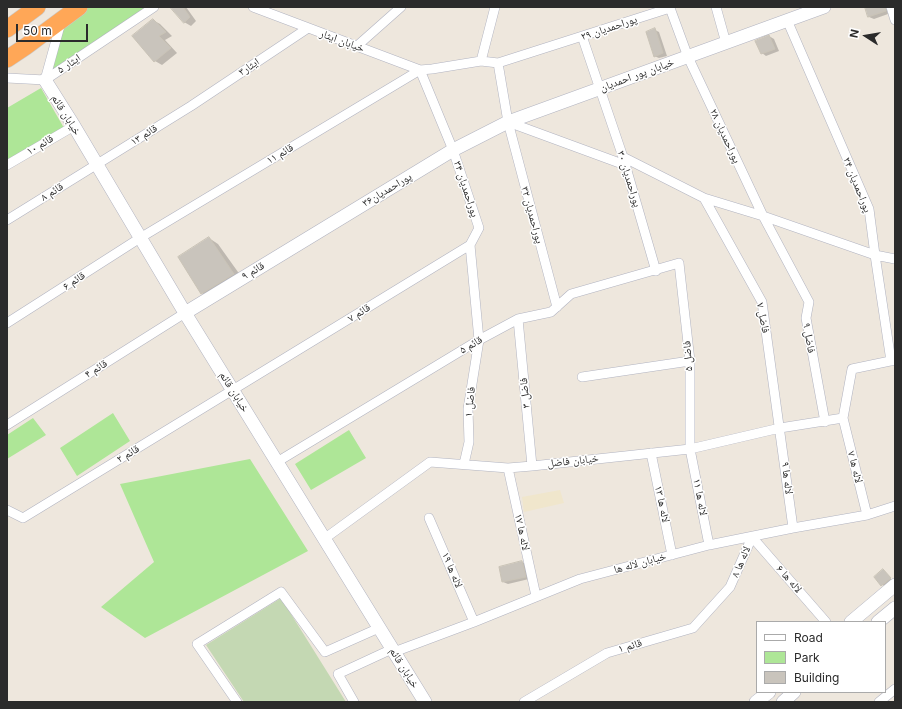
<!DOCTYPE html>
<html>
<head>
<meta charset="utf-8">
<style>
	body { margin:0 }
	#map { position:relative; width:902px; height:709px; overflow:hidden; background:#eee7dd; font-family:Inter,sans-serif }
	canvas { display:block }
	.frame { position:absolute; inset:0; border:8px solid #2b2b2b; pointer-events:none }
	.legend { position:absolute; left:756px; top:621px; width:130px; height:72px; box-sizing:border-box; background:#fff; border:1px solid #aaa; margin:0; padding:5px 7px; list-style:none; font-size:12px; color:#2b2b2b }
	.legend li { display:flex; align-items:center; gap:8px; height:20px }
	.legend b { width:20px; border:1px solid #aaa }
	.north { position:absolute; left:846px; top:16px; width:40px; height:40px; -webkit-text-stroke:3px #fff; paint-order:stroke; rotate:282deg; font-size:11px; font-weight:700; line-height:16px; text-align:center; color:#2b2b2b }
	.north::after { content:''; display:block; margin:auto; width:14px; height:18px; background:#2b2b2b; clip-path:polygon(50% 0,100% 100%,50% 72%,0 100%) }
	.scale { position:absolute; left:16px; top:24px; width:72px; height:18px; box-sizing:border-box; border:2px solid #2b2b2b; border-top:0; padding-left:5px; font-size:12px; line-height:14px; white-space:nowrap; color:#2b2b2b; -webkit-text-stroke:3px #fff; paint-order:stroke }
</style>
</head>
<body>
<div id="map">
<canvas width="902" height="709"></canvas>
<div class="frame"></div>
<ul class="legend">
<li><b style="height:5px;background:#fff"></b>Road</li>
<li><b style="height:11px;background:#aee697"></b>Park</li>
<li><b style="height:11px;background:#c9c4bc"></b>Building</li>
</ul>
<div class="north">N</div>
<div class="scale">50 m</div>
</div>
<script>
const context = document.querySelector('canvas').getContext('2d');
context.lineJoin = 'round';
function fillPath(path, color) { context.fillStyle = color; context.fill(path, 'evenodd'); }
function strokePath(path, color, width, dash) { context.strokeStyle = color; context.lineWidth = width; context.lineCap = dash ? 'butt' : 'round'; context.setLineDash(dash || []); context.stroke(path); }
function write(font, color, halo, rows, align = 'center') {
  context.font = font + ' Inter,"Noto Naskh Arabic",sans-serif'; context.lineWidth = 3; context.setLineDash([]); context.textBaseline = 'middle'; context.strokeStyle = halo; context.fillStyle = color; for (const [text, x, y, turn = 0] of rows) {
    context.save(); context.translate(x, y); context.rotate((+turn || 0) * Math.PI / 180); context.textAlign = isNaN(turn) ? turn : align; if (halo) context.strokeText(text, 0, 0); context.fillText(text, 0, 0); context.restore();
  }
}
const education = new Path2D(`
	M560,490L564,503L524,512L522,497Z`);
const green = new Path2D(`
	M85,7H148L50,71L65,23Z
	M41,88L64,128L7,161V108Z
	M113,413L130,441L77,476L60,448Z
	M33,418L46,435L7,459V435Z
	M349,430L366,458L311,490L295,464Z
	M250,459L308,551L145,638L101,607L154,562L120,484Z`);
const cemetery = new Path2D(`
	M281,598L346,702H244L206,645Z`);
const shadow = new Path2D(`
	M173,7H186L196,21L191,26L184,22Z
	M866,7H886L888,14L874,19L869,17Z
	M153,20L160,24L172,36L165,40L177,53L162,65L155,61Z
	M655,30L659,32L667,56L659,58L654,56Z
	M769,36L774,39L779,51L766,56L762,53Z
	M209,238L218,244L243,279L211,298L202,293Z
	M522,562L526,564L529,579L508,584L503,582Z
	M885,572L892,580L884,586L875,577Z`);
const building = new Path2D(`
	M170,7H183L190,17L184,23Z
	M865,7H885L886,11L868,17Z
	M153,19L166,32L159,36L171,48L154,62L132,36Z
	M655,28L663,53L654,57L646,32Z
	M769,35L775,49L761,54L755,41Z
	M209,237L234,274L201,294L178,257Z
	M522,561L526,577L502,582L499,567Z
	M883,569L891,578L881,586L874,577Z`);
const street = new Path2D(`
	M253,7L420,70L432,69L481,61L498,63L670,8L688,57L763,216L809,302L806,318L825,422
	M716,7L726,43
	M891,7L895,20
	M787,20L869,209L875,255L891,361
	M582,36L623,157L656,271
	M357,46L401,7
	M481,61L495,7
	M498,63L508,122L557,307
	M7,78L45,80
	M45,80L154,7
	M45,80L61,22
	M508,122L625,165
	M623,157L704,198L763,216L875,255L895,259
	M7,165L74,126
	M704,198L762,302L793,528
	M7,220L191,106L308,28
	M518,319L532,466
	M7,323L140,238L420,70L453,150L479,228L470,245L23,518L7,510
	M582,377L690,361
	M7,425L185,313
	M651,453L672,555
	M277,462L479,340L518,319L551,312L571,294L679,263L690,361V449L709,545
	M464,464L469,442L468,409L479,340L470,245
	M508,468L536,596
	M867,515L843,418L852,369L895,360
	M429,518L474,622
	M324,539L430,462L508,468L532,466L690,449L780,428L843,418
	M394,652L474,622L580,579L709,545L793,528L867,515L895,506
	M237,702L197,644L281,592L325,652L379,628
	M354,702L338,674L392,649
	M524,702L607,653L693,628L730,587L752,537L826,622
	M879,702L895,689`);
const secondary = new Path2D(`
	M45,80L74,126L185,313L425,702
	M185,313L453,150L508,122L824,7
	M851,622L895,585
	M878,622L895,608
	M756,702L769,692
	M783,702L794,692`);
const highway = new Path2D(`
	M7,29L37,7
	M7,59L25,47L79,7`);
const streetNames = [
	["پوراحمدیان ۲۹",609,28,-18],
	["خیابان ایثار",342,41,20],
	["ایثار ۵",69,64,-34],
	["ایثار۳",249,67,-34],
	["خیابان پور احمدیان",637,75,-20],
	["خیابان قائم",66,115,58],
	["قائم ۱۳",144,135,-32],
	["پوراحمدیان ۲۸",725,136,65],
	["قائم ۱۰",40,145,-31],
	["قائم ۱۱",280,154,-31],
	["پوراحمدیان ۳۰",629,179,73],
	["پوراحمدیان ۲۴",857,185,68],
	["پوراحمدیان ۳۴",466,189,72],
	["پوراحمدیان۳۶",387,190,-31],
	["قائم ۸",52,192,-32],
	["پوراحمدیان ۳۲",532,215,75],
	["قائم ۹",253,271,-31],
	["قائم ۶",74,281,-33],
	["قائم ۷",359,313,-32],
	["فاضل ۷",763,318,79],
	["فاضل ۹",809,338,80],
	["قائم ۵",471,345,-30],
	["فاضل ۵",688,356,-94],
	["قائم ۴",96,369,-32],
	["خیابان قائم",234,392,58],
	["فاضل ۳",525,393,-95],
	["فاضل ۱",470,402,-84],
	["قائم ۲",128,454,-31],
	["خیابان فاضل",573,461,-6],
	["لاله ها ۷",855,467,76],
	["لاله ها ۹",787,478,83],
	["لاله ها ۱۱",700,497,79],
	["لاله ها ۱۳",662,504,78],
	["لاله ها ۱۷",522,532,78],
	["لاله ها ۸",741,562,-67],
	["خیابان لاله ها",640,563,-15],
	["لاله ها ۱۹",452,570,67],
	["لاله ها ۶",789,579,49],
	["قائم ۱",630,646,-16],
	["خیابان قائم",404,668,58]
];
fillPath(education, '#f0e6cc');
fillPath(green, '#aee697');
fillPath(cemetery, '#c4d8b3');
fillPath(shadow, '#0003');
fillPath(building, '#c9c4bc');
strokePath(building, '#c9c3b6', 1);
strokePath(street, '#b1b3c0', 10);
strokePath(secondary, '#b1b3c0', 14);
strokePath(highway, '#c8c8c8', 18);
strokePath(street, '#fff', 9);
strokePath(secondary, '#fff', 13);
strokePath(highway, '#ffa757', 17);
write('11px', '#2b2b2b', '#fff', streetNames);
</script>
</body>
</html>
